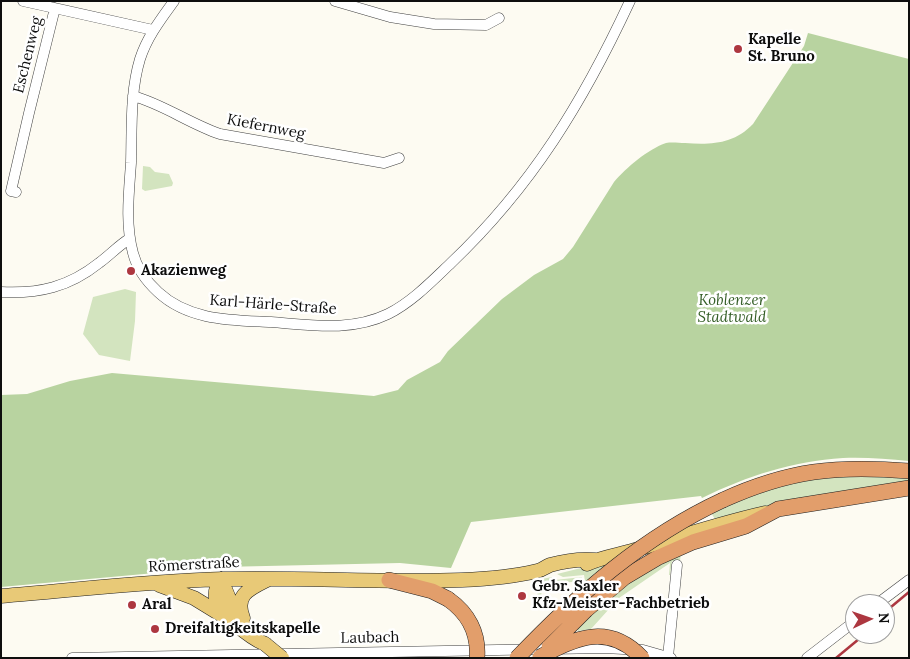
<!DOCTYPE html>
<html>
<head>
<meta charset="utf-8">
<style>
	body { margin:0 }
	#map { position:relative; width:910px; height:659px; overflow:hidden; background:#fdfbf2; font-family:Lora,serif }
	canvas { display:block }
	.frame { position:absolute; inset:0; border:2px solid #0e0e0e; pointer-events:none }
	.north { position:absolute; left:845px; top:594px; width:50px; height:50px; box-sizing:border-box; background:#fff; border:1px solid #9f9f9f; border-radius:50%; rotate:87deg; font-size:14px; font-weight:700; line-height:20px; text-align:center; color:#0e0e0e }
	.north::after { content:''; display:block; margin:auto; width:18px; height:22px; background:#ad3740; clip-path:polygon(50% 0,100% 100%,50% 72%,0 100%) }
</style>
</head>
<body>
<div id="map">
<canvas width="910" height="659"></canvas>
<div class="frame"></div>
<div class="north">N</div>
</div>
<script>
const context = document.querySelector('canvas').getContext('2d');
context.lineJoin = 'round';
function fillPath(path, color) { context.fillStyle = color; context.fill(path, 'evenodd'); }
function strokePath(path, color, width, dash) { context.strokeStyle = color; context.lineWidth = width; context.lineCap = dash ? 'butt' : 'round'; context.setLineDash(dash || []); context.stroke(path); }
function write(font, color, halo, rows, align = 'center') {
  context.font = font + ' Lora,serif'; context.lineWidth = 5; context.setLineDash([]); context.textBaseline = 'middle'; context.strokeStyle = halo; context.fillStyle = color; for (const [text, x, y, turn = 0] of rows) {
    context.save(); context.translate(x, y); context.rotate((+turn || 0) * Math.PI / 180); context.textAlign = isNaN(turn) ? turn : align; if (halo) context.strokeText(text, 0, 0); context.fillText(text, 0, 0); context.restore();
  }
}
const green = new Path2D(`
	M143,166L150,167L155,172L169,174L173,183L172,186L145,191L142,189Z
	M125,289L136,292L135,321L130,361L99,355L83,334L93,297Z
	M826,475L909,476V484L789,501L715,519L711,513L746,495Z
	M681,553L680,561H672L670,575H669L670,563L619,598L591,629L578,631V628L620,588Z
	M613,560L588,581H585L584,575L563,577L557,574Z
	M552,577V579L555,580L582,577V581L541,585L542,608L538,609L537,580Z`);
const forest = new Path2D(`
	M808,33L909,59V461C887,459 865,457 843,458C793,461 747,476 702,498L701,496L471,522L451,568L400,563L221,567L1,587V395L27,394L70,381L112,373L374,396L398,390L407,380L440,362L448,351L502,299L534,275L563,259L573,247L614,182C626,168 648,149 666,143C672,142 679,143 685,143C711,145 734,144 753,124L804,46Z`);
const minor = new Path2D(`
	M23,1L153,30
	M174,1C161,19 147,37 140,59C130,92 132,128 131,163C129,192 125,224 133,253C137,269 146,281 158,292C189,321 232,320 271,322C311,325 351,332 388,314C412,302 432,281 451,263C532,186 583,102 630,1
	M335,1L390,17L434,24L486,25L499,18
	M133,96C163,104 190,124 220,134L384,163L399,158
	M16,192L11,191L29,113L55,8
	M1,292C39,294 69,287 99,263C110,255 118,246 129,239
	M877,604L909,580
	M668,657L677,565
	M72,658L604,648L643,650L671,658
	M807,658L855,621`);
const major = new Path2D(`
	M587,564C602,557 619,555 635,550C678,537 721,523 765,513
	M221,579C217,585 215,591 216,598C219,614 251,638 265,644
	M221,579L234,611L243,623
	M159,585L194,598L225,617
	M1,596C75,590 149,581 224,579C303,577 382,583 462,580C487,579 512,577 537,571C542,570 545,567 550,565C564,561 581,559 595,560
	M243,618C234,595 249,589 267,580`);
const highway = new Path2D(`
	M723,500C789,470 837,465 909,471
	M389,580L432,591L448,599
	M586,610L625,577L657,558L693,542L746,526L778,509L909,488`);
const rail = new Path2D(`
	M885,612L909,592
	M836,658L865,634`);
const majorBridge = new Path2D(`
	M265,644L282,658`);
const highwayBridge = new Path2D(`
	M448,599C468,613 479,633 477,658
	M549,647L586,610
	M540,657C576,637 609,623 642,658
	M517,658C577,595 643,537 723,500`);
const markers = [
	[738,49,5,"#ad3740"],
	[131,271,5,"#ad3740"],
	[522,596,5,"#ad3740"],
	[132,605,5,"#ad3740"],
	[155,629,5,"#ad3740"]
];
const poiNames = [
	["Kapelle",748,40],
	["St. Bruno",748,57],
	["Akazienweg",141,271],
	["Gebr. Saxler",532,587],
	["Kfz-Meister-Fachbetrieb",532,604],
	["Aral",142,605],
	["Dreifaltigkeitskapelle",165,629]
];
const streetNames = [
	["Eschenweg",28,55,-76],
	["Kiefernweg",266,127,11],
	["Karl-Härle-Straße",273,305,4],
	["Römerstraße",194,565,-3],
	["Laubach",370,638,-1]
];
const parkNames = [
	["Koblenzer",732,301],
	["Stadtwald",732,318]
];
fillPath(green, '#d3e4bf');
fillPath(forest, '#b8d3a0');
strokePath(minor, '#414141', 11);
strokePath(major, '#1f1f1f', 15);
strokePath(highway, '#1f1f1f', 16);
strokePath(minor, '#fff', 10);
strokePath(major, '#e8c977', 14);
strokePath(highway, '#e29e6b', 15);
strokePath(rail, '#ad3740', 2.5);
strokePath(majorBridge, '#1f1f1f', 15, []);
strokePath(highwayBridge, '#1f1f1f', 16, []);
strokePath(majorBridge, '#e8c977', 14);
strokePath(highwayBridge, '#e29e6b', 15);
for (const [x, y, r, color] of markers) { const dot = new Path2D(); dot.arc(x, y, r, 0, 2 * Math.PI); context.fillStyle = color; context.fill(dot); strokePath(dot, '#fff', 2); }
write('bold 15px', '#0e0e0e', '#fff', poiNames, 'left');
write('15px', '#0e0e0e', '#fff', streetNames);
write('italic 15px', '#345e26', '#fff', parkNames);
</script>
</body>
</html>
